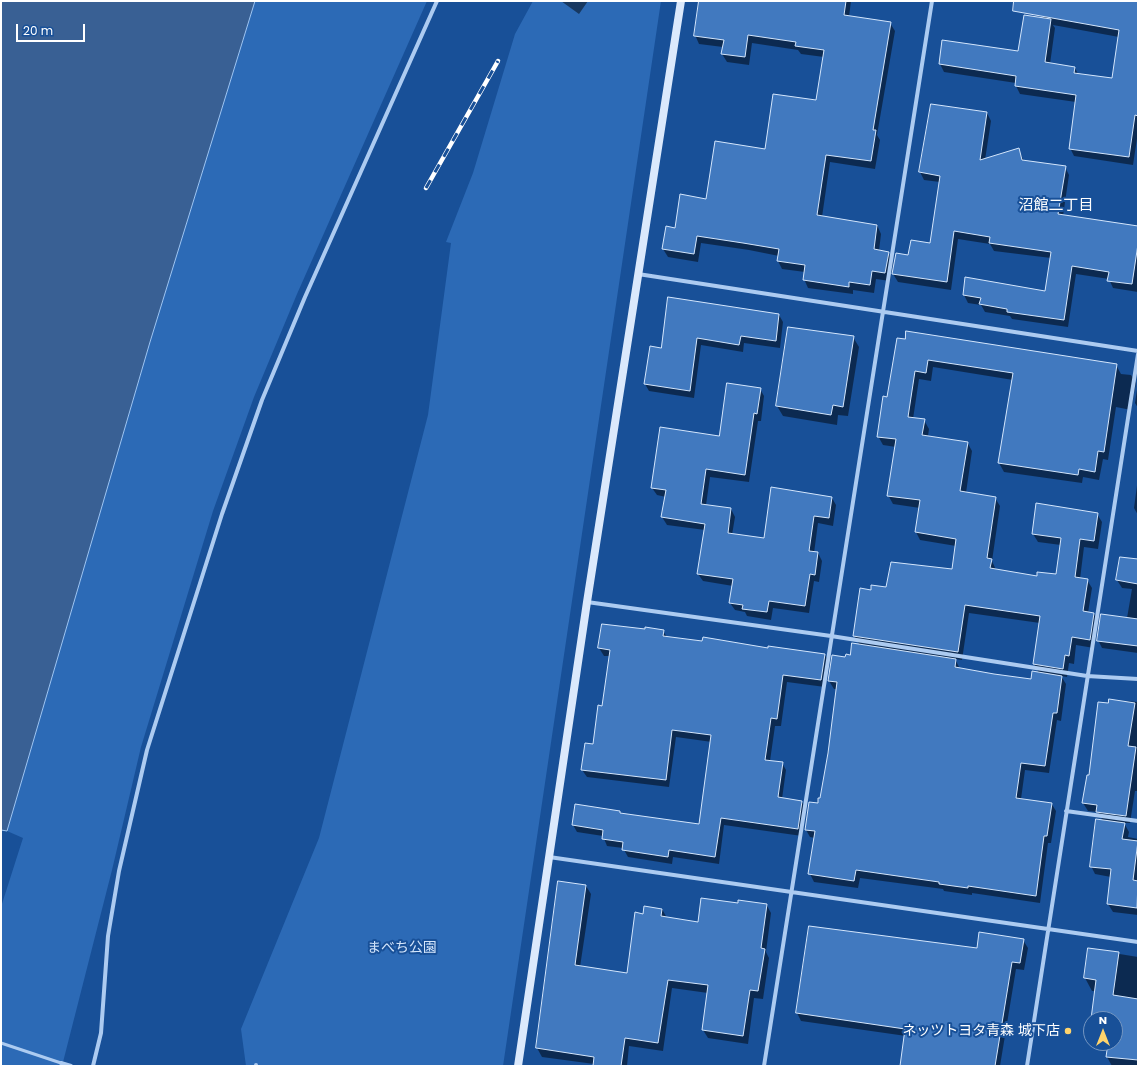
<!DOCTYPE html>
<html>
<head>
<meta charset="utf-8">
<style>
	body { margin:0 }
	#map { position:relative; width:1139px; height:1067px; overflow:hidden; background:#185098; font-family:Poppins,sans-serif }
	canvas { display:block }
	.frame { position:absolute; inset:0; border:2px solid #fff; pointer-events:none }
	.north { position:absolute; left:1083px; top:1011px; width:40px; height:40px; box-sizing:border-box; background:#185098; border:1px solid #7496c1; border-radius:50%; rotate:0deg; font-size:11px; font-weight:700; line-height:16px; text-align:center; color:#fff }
	.north::after { content:''; display:block; margin:auto; width:14px; height:18px; background:#ffd46c; clip-path:polygon(50% 0,100% 100%,50% 72%,0 100%) }
	.scale { position:absolute; left:16px; top:24px; width:69px; height:18px; box-sizing:border-box; border:2px solid #fff; border-top:0; padding-left:5px; font-size:12px; line-height:14px; white-space:nowrap; color:#fff; -webkit-text-stroke:3px #185098; paint-order:stroke }
</style>
</head>
<body>
<div id="map">
<canvas width="1139" height="1067"></canvas>
<div class="frame"></div>
<div class="north">N</div>
<div class="scale">20 m</div>
</div>
<script>
const context = document.querySelector('canvas').getContext('2d');
context.lineJoin = 'round';
function fillPath(path, color) { context.fillStyle = color; context.fill(path, 'evenodd'); }
function strokePath(path, color, width, dash) { context.strokeStyle = color; context.lineWidth = width; context.lineCap = dash ? 'butt' : 'round'; context.setLineDash(dash || []); context.stroke(path); }
function write(font, color, halo, rows, align = 'center') {
  context.font = font + ' Poppins,"Noto Sans JP",sans-serif'; context.lineWidth = 4; context.setLineDash([]); context.textBaseline = 'middle'; context.strokeStyle = halo; context.fillStyle = color; for (const [text, x, y, turn = 0] of rows) {
    context.save(); context.translate(x, y); context.rotate((+turn || 0) * Math.PI / 180); context.textAlign = isNaN(turn) ? turn : align; if (halo) context.strokeText(text, 0, 0); context.fillText(text, 0, 0); context.restore();
  }
}
const green = new Path2D(`
	M255,1H427L297,294L254,397L213,511L141,747L112,870L62,1066H1V907L23,838L7,831L150,342Z
	M533,1H661L503,1066H246L241,1029L319,838L428,415L451,243L446,242L473,173L515,34Z`);
const water = new Path2D(`
	M1,1H255L150,342L7,831L1,830Z`);
const shadow = new Path2D(`
	M561,1H588L579,14Z
	M700,1H851L849,17L890,23L895,31L877,135L880,140L875,169L830,162L822,217L877,225L881,234L879,251L888,253L893,261L890,281L876,279L874,293L853,290V294L808,288L804,279L805,272L782,269L778,261L779,256L749,250L701,243L698,262L668,257L663,249L676,229L707,200L766,150L817,101L824,57L801,54L798,50L752,43L749,65L727,62L722,54L723,47L699,44L695,35Z
	M1045,1H1138V132L1133,165L1074,156L1070,148L1076,102L1020,94L1016,86V83L944,72L940,64L1019,53L1044,19L1042,16ZM1053,25L1119,37L1112,79L1078,74L1075,68L1050,64L1055,28Z
	M932,105L987,113L991,121L985,160L1018,149L1024,161L1065,167L1069,175L1063,216L1138,227V292L1113,288L1109,279L1076,274L1068,327L1012,319L1010,316L985,312L981,305L968,303L964,295L966,278L1046,292L1051,258L994,251L990,244L958,239L951,290L898,282L893,274L909,256L931,244L940,182L924,180L920,172Z
	M669,299L779,315L783,322L780,348L744,343L743,352L701,345L694,398L649,391L645,384L662,349Z
	M789,328L853,337L859,347L848,416L838,415L837,425L783,416L777,406Z
	M898,339L1116,365L1121,374L1131,375L1136,383L1131,410L1116,407L1108,460L1103,459L1099,480L1083,477L1082,483L1004,472L999,463L1013,380L933,367L931,381L919,379L913,419L924,420L929,429L928,436L967,442L972,451L966,493L995,498L1000,506L992,561L996,570L1038,577L1056,575L1061,545L1038,542L1033,534L1097,514L1102,522L1098,549L1084,547L1080,579L1087,580L1092,588L1088,613L1094,614L1098,622L1094,648L1076,645L1074,664L1069,663L1067,677L1061,676L1066,684L1061,721L1057,720L1049,773L1025,770L1021,799L1051,803L1056,811L1051,843H1048L1040,903L972,893V895L944,891L943,889L860,878L858,888L814,882L810,874L815,838L810,837L806,830L821,800L837,689H834L829,681L846,658L851,656L860,645L854,636L871,591L953,570L956,546L920,540L916,532L920,508L893,504L888,495L896,447L883,445L878,436L888,398ZM969,613L1040,623L1034,664L1039,673L1031,680L960,669L955,659L962,660Z
	M1138,383V408L1135,403Z
	M760,389L764,396L761,421H758L749,482L710,477L706,505L731,509L735,517L732,535L765,539L832,498L836,505L833,526L818,523L814,553H818L822,561L819,582L814,581L809,613L773,608L771,620L747,616L745,612L735,610L730,603L733,586L703,581L698,574L705,530L667,525L662,517L666,497L657,495L652,488L720,437Z
	M1138,478V515L1134,508Z
	M1138,551V653L1102,648L1098,640L1127,618L1132,589L1122,588L1117,580L1137,560Z
	M645,631H663L667,637L825,655L829,662L825,687L787,682L781,726H775L770,761L782,763L786,770L782,799L802,802L806,809L802,836L724,825L719,864L673,857L672,864L628,857L623,848L607,846L603,836L577,832L573,825L621,814L700,825L712,742L676,737L669,787L587,777L582,770L594,745L603,707L610,656H604L599,648Z
	M1109,700L1138,702V791H1135L1130,823H1124L1129,832L1128,837L1138,839V915L1113,912L1108,904L1111,877L1095,874L1091,866L1103,821L1098,812L1088,811L1083,803Z
	M559,882L586,886L591,894L580,967L627,974L643,915L662,909L667,918L698,923L739,904H766L771,913L766,952L769,958L763,999L754,998L748,1044L708,1038L703,1030L708,993L672,988L663,1051L629,1046L627,1066H594V1064L542,1057L537,1048Z
	M1023,940L1028,948L1024,970L1016,969L1000,1066H901L906,1036L801,1021L797,1013L978,949Z
	M1089,949L1138,957V1066H1112L1107,1057L1109,1043H1115V1019H1092L1096,991H1092L1085,978Z`);
const building = new Path2D(`
	M699,1H846L844,15L891,22L873,130H876L871,161L826,155L817,215L877,225L874,249L889,252L885,273L872,271L870,285L849,282V287L803,280L805,265L777,261L779,249L743,243L697,236L694,254L662,249L666,226L675,228L680,194L706,199L715,141L765,149L773,94L816,100L824,50L795,46L796,42L748,35L745,57L721,54L724,40L694,36Z
	M1014,1H1138V116L1135,115L1129,157L1069,149L1076,95L1015,86L1016,76L939,64L942,40L1018,51L1024,15L1051,19L1045,62L1075,67L1074,73L1112,78L1119,30L1013,11Z
	M931,104L987,112L980,160L1019,148L1022,160L1066,166L1058,214L1138,226V244L1132,284L1107,281L1109,272L1072,266L1064,320L1007,312V309L979,304L981,298L963,295L965,277L1045,291L1051,252L989,243L990,237L954,231L947,282L892,274L896,253L908,255L911,240L930,243L940,176L919,172Z
	M668,297L779,314L776,341L741,336L739,345L697,338L690,391L644,384L650,346L661,348Z
	M788,327L854,336L843,407L833,405L831,415L776,406Z
	M906,331L1117,364L1104,452L1098,451L1095,472L1079,469L1078,475L998,463L1013,373L928,360L926,373L915,371L908,417L925,419L922,435L968,442L960,491L996,497L987,558L992,559L990,568L1037,576V572L1056,574L1061,538L1032,534L1036,503L1098,513L1094,541L1080,539L1075,577L1088,579L1083,611L1094,613L1090,640L1072,637L1069,656L1065,655L1063,669L1033,664L1040,616L965,605L958,652L853,636L860,588L871,590V585L886,587L891,562L952,569L956,539L915,532L920,500L887,496L896,439L877,437L883,396L887,397L897,338L905,339Z
	M727,383L761,388L757,414L754,413L745,475L706,469L701,504L731,508L728,533L764,538L771,487L832,497L829,518L814,516L809,551L818,552L815,575L810,574L805,606L769,601L767,612L742,609L743,605L729,603L733,579L697,574L705,524L661,517L666,490L651,488L660,427L719,436Z
	M1120,557L1138,559V584L1116,580Z
	M1101,614L1138,619V646L1097,641Z
	M602,624L645,629V627L664,630L663,636L702,641L703,637L768,648V646L825,654L821,680L783,675L777,719L771,718L765,760L783,762L778,797L802,801L798,829L721,818L715,857L669,850L668,857L622,850L623,842L602,839L603,830L572,825L575,804L620,811V813L699,824L711,735L672,730L666,780L581,770L585,743L593,744L598,705L602,706L610,650L598,648Z
	M852,643L956,659L955,667L994,674L1031,679L1032,671L1062,676L1057,713H1053L1045,766L1021,763L1016,798L1052,803L1047,836H1044L1036,896L968,886V888L939,884V882L856,870L854,881L808,874L815,831L805,830L809,802L818,803V798H820L828,753L837,682L828,681L832,655L845,657L846,654L850,655Z
	M1109,699L1135,703L1128,746L1136,747L1126,816L1096,812L1097,805L1082,803L1087,775H1089L1098,702L1108,703Z
	M1096,819L1125,823L1122,839L1138,841L1133,880L1138,881L1137,908L1107,904L1111,869L1090,867Z
	M558,881L586,885L575,965L627,973L635,912L643,914L644,906L662,909L661,916L698,922L701,898L738,903V900L767,904L761,948L765,949L758,991L750,990L743,1036L702,1030L708,985L668,980L658,1043L625,1038L621,1066H593L594,1057L536,1048Z
	M809,926L977,948L979,932L1024,939L1020,963L1012,962L995,1066H900L905,1029L796,1013Z
	M1088,948L1119,952L1113,995L1138,999V1060L1106,1057L1108,1043H1115V1019H1091L1096,980L1084,978Z`);
const lane = new Path2D(`
	M1,1043L61,1063`);
const street = new Path2D(`
	M638,274L1138,351
	M587,602L831,636L1087,676L1138,679
	M1066,811L1138,821
	M549,857L1138,942
	M61,1063L71,1066
	M93,1066L101,1033L108,936L119,871L147,750L222,514L262,400L305,297L437,1
	M256,1066V1065
	M764,1066L932,1
	M1027,1066L1138,354`);
const secondary = new Path2D(`
	M518,1066L587,602L681,1`);
const rail = new Path2D(`
	M426,188L498,61`);
const markers = [
	[1068,1031,4,"#ffd46c"]
];
const parkNames = [
	["まべち公園",402,948]
];
const poiNames = [
	["ネッツトヨタ青森 城下店",1060,1031]
];
const neighbourhoodNames = [
	["沼館二丁目",1056,206]
];
fillPath(green, '#2c6ab6');
fillPath(water, '#396094');
strokePath(water, '#9fc6f3', 1);
fillPath(shadow, '#0007');
fillPath(building, '#4179bf');
strokePath(building, '#d4e6fc', 1);
strokePath(lane, '#accbf1', 3);
strokePath(street, '#accbf1', 4);
strokePath(secondary, '#dbe9fc', 8);
strokePath(rail, '#fff', 4.5);
strokePath(rail, '#185098', 3, [9]);
for (const [x, y, r, color] of markers) { const dot = new Path2D(); dot.arc(x, y, r, 0, 2 * Math.PI); context.fillStyle = color; context.fill(dot); strokePath(dot, '#185098', 1.5); }
write('14px', '#d4e6fc', '#185098', parkNames);
write('14px', '#fff', '#185098', poiNames, 'right');
write('15px', '#fff', '#185098', neighbourhoodNames);
</script>
</body>
</html>
